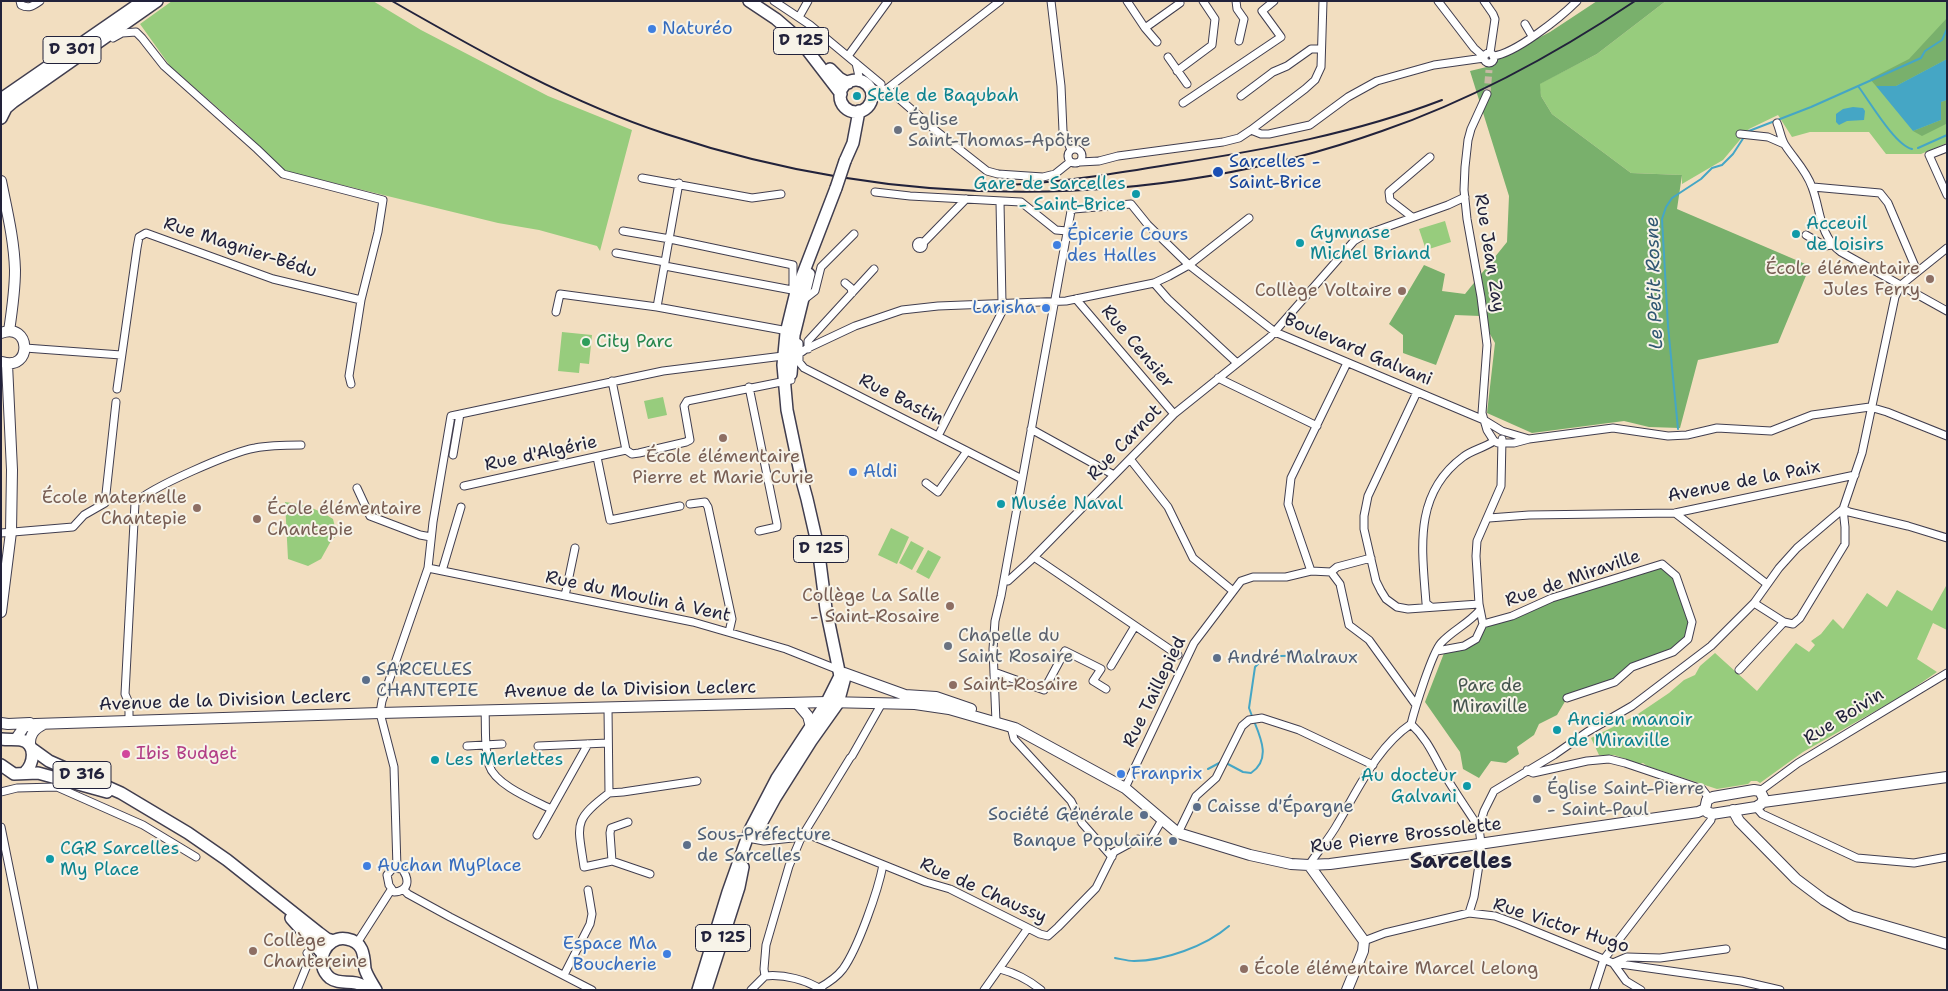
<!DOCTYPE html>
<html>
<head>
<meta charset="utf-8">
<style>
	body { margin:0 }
	#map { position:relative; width:1948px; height:991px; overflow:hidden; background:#f2dec0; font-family:"Shantell Sans",sans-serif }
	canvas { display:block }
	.frame { position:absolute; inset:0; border:2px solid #22223b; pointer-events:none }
</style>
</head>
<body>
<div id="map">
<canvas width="1948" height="991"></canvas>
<div class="frame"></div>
</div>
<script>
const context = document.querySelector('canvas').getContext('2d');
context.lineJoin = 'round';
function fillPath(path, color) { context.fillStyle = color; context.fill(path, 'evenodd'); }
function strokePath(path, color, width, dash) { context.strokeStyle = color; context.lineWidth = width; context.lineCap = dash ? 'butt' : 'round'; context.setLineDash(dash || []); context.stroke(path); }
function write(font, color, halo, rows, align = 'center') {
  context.font = font + ' "Shantell Sans",sans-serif'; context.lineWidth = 4; context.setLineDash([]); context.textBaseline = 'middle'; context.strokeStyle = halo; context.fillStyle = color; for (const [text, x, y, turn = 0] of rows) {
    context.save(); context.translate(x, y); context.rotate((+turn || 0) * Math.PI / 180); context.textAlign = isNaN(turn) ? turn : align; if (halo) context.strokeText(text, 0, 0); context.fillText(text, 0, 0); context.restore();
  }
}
const green = new Path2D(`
	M172,1H373L421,30L548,96L632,130L600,251L597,246L539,230L498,223L285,171L235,123L170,66L140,24Z
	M1666,1H1947V143L1921,154H1886L1869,132H1810L1792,137L1778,115L1749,129L1723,160L1682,184V175L1631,173L1552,114L1541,96L1539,84L1597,54Z
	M1445,221L1451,242L1426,250L1419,229Z
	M562,332L592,335L589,364L580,363L579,373L558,371Z
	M663,397L667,415L648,419L644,401Z
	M285,502C303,504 318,509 333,519L337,535L331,541L321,559L308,566L288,559Z
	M891,528L909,537L897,564L878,555Z
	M911,541L924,548L912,570L899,563Z
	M928,550L941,557L929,579L916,572Z
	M1946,586L1947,630L1933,623L1917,659L1937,672L1902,696L1803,752L1760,783L1757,781H1751L1748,784L1717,789L1647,766L1643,763L1640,764L1614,755H1599L1591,738L1635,716L1669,693L1684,680L1695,675L1700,666L1715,653L1757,691L1796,643L1809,652L1815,645L1811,641L1821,634L1833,619L1843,629L1867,593L1887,607L1897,590L1932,611Z`);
const forest = new Path2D(`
	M1597,1H1666L1597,54L1540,84L1541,96L1552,114L1631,173L1682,175L1677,209L1810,266L1778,343L1698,360L1680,428L1649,427L1624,421L1532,433L1487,413L1495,343L1480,316L1455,315L1436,365L1403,353V335L1389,324L1424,265L1445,274L1442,291L1465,294L1507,242L1509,196L1470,71L1495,65L1498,59L1550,32Z
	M1947,18V59L1896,86H1876L1870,79L1909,59Z
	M1947,100L1946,124L1922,136L1913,131L1941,120V102Z
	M1662,564L1676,576L1692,622L1688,639L1673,652L1632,667L1615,682L1567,698L1557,715L1539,724L1534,735L1517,747L1519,754L1506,763L1491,761L1479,778L1463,769L1460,752L1425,702L1446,648L1464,646L1480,629L1491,623Z`);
const water = new Path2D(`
	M1947,59V100L1941,102V120L1913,131L1876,86H1896Z
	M1853,107L1863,108L1865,111L1864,120L1847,121L1839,125L1836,122V114L1843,109Z`);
const stream = new Path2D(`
	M1858,86C1870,102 1895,145 1912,149
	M1747,133L1749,131L1811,107L1921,58L1925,51L1942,40L1947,29
	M1918,148L1947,135
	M1678,429L1668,326L1662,219L1666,207L1672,198L1701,179L1712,168L1722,165L1733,154L1744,137
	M1252,716L1249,708L1255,667L1264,658L1280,656L1326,655
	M1226,763L1243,772L1251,773C1271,760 1261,738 1254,721
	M1208,769L1221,762
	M1115,958C1121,959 1128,961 1134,961C1164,961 1206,946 1229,926`);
const streetTunnel = new Path2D(`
	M1487,94L1489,70`);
const street = new Path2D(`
	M20,1L21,5C29,9 33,6 40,1
	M774,1L810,25L881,84
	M1051,1L1061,86L1063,131L1071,150
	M1127,1L1145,28L1180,3
	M1236,1L1237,9L1244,19L1239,41
	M1438,1L1474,48L1484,57
	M1484,1L1493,14L1495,19L1490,53
	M799,17L808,1
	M1525,24L1532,36
	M1145,28L1157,42
	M113,38L122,33L136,32L142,38L164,66L257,149L283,174L383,200L378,232L361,300L349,376L351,384
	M1484 58a5 5 0 1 1 10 0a5 5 0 1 1-10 0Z
	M848,56L888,1
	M1493,56C1515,54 1561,17 1577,1
	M1168,57L1187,84
	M856,63L860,81
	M1177,71L1212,45L1215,19L1203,1
	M870,88L878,90L888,89
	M888,89L935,130L987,171L998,174L1043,177L1055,174L1070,162
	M1487,94L1471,129L1468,140L1465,167L1464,190L1467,219L1481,297L1487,345L1482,413L1487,430L1494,441L1498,443H1514L1529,439L1613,428L1668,436L1687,435L1717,428L1771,431L1812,415L1870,407L1887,412L1947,436
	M1241,96L1273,72L1287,66L1311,49H1321
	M870,102L1000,1
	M1183,103L1281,37L1262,11L1274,1
	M1777,123C1780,130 1781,139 1785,145C1794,159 1806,170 1812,187C1821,210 1819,236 1841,252L1947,311
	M1251,130L1261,134H1269L1310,125L1348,97L1377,81L1434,65L1484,58
	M1740,134L1768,137L1784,144
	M1947,148L1929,155L1947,195
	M1068 156a7 7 0 1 1 14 0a7 7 0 1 1-14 0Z
	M1080,162L1099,161L1118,156L1223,142L1239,138L1251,130L1305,89L1315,80L1321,67L1323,1
	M642,178L752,198L781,194
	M1813,187L1880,193L1888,203L1917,271
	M875,192L910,196L1021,202L1056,230L1067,231
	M1000,202L1002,303
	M1412,217L1390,200L1389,192L1430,157
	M623,231L670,239L793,265V291
	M1806,235L1825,246L1832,245
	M916.5 245a3.5 3.5 0 1 1 7 0a3.5 3.5 0 1 1-7 0Z
	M923,243L966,199
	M616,253L665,262
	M665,266L792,290L806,298L815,291L821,267L854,234
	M845,283L851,288L852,293
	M1154,283L1168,299L1237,363
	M1076,299L1174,414
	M657,307L679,183
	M556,312L560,294L657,307L788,331
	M792,339L799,343V362L804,368L1022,479
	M25,348L121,355
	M808,349V341L874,269
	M1218,378L1317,426
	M612,381L626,450
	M749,387L777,524V527L759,531
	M117,389L137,248L139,237L146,233L273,279L361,300
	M1417,392L1368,496L1364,516V529L1376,581L1381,591L1386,599L1397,607L1408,609L1479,604
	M1031,429L1114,475
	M938,436L1006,304
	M626,450L632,454L639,453L686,442L690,440L684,406L687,401L791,380
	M453,455L460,414
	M597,457L610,520L680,506
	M1130,459L1168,507L1193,558L1233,591
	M926,483L938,492L967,451
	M464,486L626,450
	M357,488L370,516L420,535L431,537
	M690,504L705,502L708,507L732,619L729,632
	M1843,509L1849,512L1908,526L1947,538
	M1675,513L1767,584
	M1489,518L1529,515L1675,513L1855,475
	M1,533L73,527L84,515L105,503L116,402
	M1034,557L1178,655
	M428,568L693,622L786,649L839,670
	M442,571L461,507
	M1311,571L1288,504L1291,478L1347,363
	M1331,572L1340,584L1349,625L1369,640L1416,705
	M1331,572L1337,567L1371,558
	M1004,581H1008L1030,561L1174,414L1270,337L1354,241L1364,235L1448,205L1465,197
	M565,596L575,548
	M1754,603L1784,622L1793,624L1800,618L1845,544V527L1843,509
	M1431,607L1426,603C1422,549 1413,494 1463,457C1472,450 1484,448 1494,441
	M1483,624L1512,616L1552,598L1662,564L1676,576L1692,622L1688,639L1673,652L1632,667L1615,682L1567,698
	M1437,651L1464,646L1476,639L1483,624L1479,604L1476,556L1477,541L1501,486L1502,439
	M1111,666L1135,626
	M1739,670L1784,622
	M994,672L1044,690L1065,651L1101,669L1093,681L1106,689
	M608,708L609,793
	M485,710C486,728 484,748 489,765C495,785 533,800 551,809
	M129,721V703L125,694L135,503C151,487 232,452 255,448C270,445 286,445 301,445
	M996,722L993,649L995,621L1001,596L1071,211L1074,209L1131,204L1148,225L1189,265L1275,332L1484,420L1502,431L1529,439
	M1411,724C1415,708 1432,653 1441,643C1453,630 1468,624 1480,610
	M1411,724C1427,739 1433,754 1443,772C1454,791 1467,809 1479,828
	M1011,727L1014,739L1071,801L1082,823L1112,857
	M467,746L502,744
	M538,746L608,743
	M852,756L882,703
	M1527,770L1533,773L1587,761L1609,759L1625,763L1702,789L1709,798
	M1125,788L1194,643L1241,581L1253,577H1286L1311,571L1331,572
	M1760,791L1798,763L1947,673
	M1,792L17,788L57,787L143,825L196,857
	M609,793C572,821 578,824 584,867L612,861L650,874
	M609,793L623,792L697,781
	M1756,807L1762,814L1857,858L1914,863L1947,857
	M1,827L34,990
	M1178,833L1196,796L1216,778L1242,726L1249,720L1262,718L1299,730L1373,765
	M537,835L588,744
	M753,839L764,841L812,836L926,882L950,889L1040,934L1048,936L1058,927L1096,888L1114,852L1138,839L1149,842L1162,820
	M612,861L610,833L611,828L628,822
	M1309,865C1318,851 1330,838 1338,823C1359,788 1377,747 1411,724
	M393,868L402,869C410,880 409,891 394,892L389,885L387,875Z
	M397,868L394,767L380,713L382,701L428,568L433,522L451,416L663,371L799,354L806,349L855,326L902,310L938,306L1066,301L1154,283L1169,276L1189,265L1249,218
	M404,890L408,894L450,917L592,990
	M1469,913L1474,897L1481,852V843L1479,828L1484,811L1494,791L1554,755L1587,732L1632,706L1711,646L1754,603L1779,568L1797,548L1843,509L1862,453L1895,297L1901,285L1947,248
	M1364,941L1385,933L1469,913L1495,916L1517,924L1613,963L1741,981L1780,990
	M357,943L391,890
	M1000,969C1015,973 1029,980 1041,990
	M564,975L590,924L592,914L588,890
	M765,976C784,974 807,980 822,990
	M819,988C828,983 837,977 843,969C858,948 878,891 883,865
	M297,990L310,958L307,953
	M751,990L765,976L764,969L766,945L789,866L801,838L850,758
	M984,990L1028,928
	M1594,990L1604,959L1711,820L1712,814
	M1641,990L1626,981L1613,963L1627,957L1660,958L1726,949`);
const secondary = new Path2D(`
	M1,181C7,211 14,239 15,270C15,290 12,311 9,331
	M1,333C31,321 33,372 2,362
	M1,612L11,532L12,470L7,364
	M839,673H844L905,695L936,697L971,709
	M797,703L808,716L811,727
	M1,723L8,724L30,723
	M15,740L24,727L35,724L380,713L827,702L915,704L949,709L1015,728L1125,788L1178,833L1250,855L1291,864L1309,865L1330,864L1472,845L1698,812L1705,809
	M30,746C29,735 34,729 44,724
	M1754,790L1760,791L1764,799L1761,804L1756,807L1712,814L1707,812L1705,809L1707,800L1713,797Z
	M1763,802L1947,777
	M1733,810L1739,821L1796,879L1824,900L1851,916L1947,944
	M1309,865L1364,941L1363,951L1347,990`);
const primary = new Path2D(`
	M749,1L776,19L798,38L841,94
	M830,69L839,78L848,83
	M840 96a16 16 0 1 1 32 0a16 16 0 1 1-32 0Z
	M1,99L143,1
	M1,118L6,108L13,102L157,1
	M845,161L853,143L859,111
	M791,374L794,335L809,274
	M1,739C8,740 15,739 21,740C37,743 34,765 25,772
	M31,748L49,761L121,793L188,833L227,860L319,933L327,939L334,941
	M1,765L14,774L38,773L107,792
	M757,831L775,798L811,741L838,703L845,677
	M291,918L323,954
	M370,990C365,987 361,984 356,983C347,981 338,984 330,978C313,964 325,935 347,939C364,942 364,956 365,969C367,976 372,983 376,990
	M698,990L728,892L750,830L777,778L827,702L840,676L826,609L818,547L807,499L801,477L787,410L783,365L786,333L796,292L836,188
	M706,990L739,887L743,867`);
const rail = new Path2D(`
	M392,1C481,52 569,102 666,134C896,211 1153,212 1382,131C1472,100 1556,54 1635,1
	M1008,185C1064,182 1119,173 1173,164C1264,150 1356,133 1442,100`);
const primaryBridge = new Path2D(`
	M836,188L845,161`);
const markers = [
	[652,29,5,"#3f7fe0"],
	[857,96,5,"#0f9aa8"],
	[898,130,5,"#6b7280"],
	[1218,172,6,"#1a4fb4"],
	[1136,194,5,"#0f9aa8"],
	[1796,234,5,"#0f9aa8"],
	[1300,243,5,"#0f9aa8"],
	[1057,245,5,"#3f7fe0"],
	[1930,279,5,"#8d6e63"],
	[1402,291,5,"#8d6e63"],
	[1046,308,5,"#3f7fe0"],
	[586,342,5,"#2e9e5b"],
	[723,438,5,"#8d6e63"],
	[853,472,5,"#3f7fe0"],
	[1001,504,5,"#0f9aa8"],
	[197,508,5,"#8d6e63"],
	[257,519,5,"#8d6e63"],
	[950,606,5,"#8d6e63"],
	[948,646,5,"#6b7280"],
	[1217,658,5,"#5c6f8a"],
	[366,680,5,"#5c6f8a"],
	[953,685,5,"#8d6e63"],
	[1557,730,5,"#0f9aa8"],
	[126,754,5,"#d1479c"],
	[435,760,5,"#0f9aa8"],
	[1121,774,5,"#3f7fe0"],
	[1467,786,5,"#0f9aa8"],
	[1537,799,5,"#6b7280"],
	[1197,807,5,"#5c6f8a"],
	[1144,815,5,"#5c6f8a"],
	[1173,841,5,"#5c6f8a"],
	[687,845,5,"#5c6f8a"],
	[50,859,5,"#0f9aa8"],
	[367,866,5,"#3f7fe0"],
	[253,951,5,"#8d6e63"],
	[667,954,5,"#3f7fe0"],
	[1244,969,5,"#8d6e63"]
];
const shields = [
	[801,41,55],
	[72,50,58],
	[821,549,55],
	[82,775,58],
	[723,938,55]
];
const shieldNames = [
	["D 125",801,41],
	["D 301",72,50],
	["D 125",821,549],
	["D 316",82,775],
	["D 125",723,938]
];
const shopNames = [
	["Naturéo",662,29],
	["Épicerie Cours",1067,235],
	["des Halles",1067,256],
	["Larisha",1036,308,"right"],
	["Aldi",863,472],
	["Franprix",1131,774],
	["Auchan MyPlace",377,866],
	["Espace Ma",657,944,"right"],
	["Boucherie",657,965,"right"]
];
const cultureNames = [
	["Stèle de Baqubah",867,96],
	["Gare de Sarcelles",1126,184,"right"],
	["- Saint-Brice",1126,205,"right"],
	["Acceuil",1806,224],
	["de loisirs",1806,245],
	["Gymnase",1310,233],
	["Michel Briand",1310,254],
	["Musée Naval",1011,504],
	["Ancien manoir",1567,720],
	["de Miraville",1567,741],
	["Les Merlettes",445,760],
	["Au docteur",1457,776,"right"],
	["Galvani",1457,797,"right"],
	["CGR Sarcelles",60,849],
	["My Place",60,870]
];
const worshipNames = [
	["Église",908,120],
	["Saint-Thomas-Apôtre",908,141],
	["Chapelle du",958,636],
	["Saint Rosaire",958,657],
	["Église Saint-Pierre",1547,789],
	["- Saint-Paul",1547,810]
];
const transitNames = [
	["Sarcelles -",1229,162],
	["Saint-Brice",1229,183]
];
const streetNames = [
	["Rue Magnier-Bédu",240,248,18],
	["Rue Jean Zay",1489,253,81],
	["Rue Censier",1137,347,50],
	["Boulevard Galvani",1358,350,23],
	["Rue Bastin",901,400,27],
	["Rue Carnot",1125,443,-46],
	["Rue d'Algérie",541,454,-12],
	["Avenue de la Paix",1744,482,-11],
	["Rue de Miraville",1573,579,-19],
	["Rue du Moulin à Vent",638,597,12],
	["Avenue de la Division Leclerc",630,690,-1],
	["Rue Taillepied",1155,692,-64],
	["Avenue de la Division Leclerc",225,701,-2],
	["Rue Boivin",1844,717,-32],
	["Rue Pierre Brossolette",1406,836,-7],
	["Rue de Chaussy",983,891,24],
	["Rue Victor Hugo",1561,926,18]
];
const educationNames = [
	["École élémentaire",1920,269],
	["Jules Ferry",1920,290],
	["Collège Voltaire",1392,291],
	["École élémentaire",723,457,"center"],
	["Pierre et Marie Curie",723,478,"center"],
	["École maternelle",187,498],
	["Chantepie",187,519],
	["École élémentaire",267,509,"left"],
	["Chantepie",267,530,"left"],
	["Collège La Salle",940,596],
	["- Saint-Rosaire",940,617],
	["Saint-Rosaire",963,685,"left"],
	["Collège",263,941,"left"],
	["Chantereine",263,962,"left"],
	["École élémentaire Marcel Lelong",1254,969,"left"]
];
const leisureNames = [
	["City Parc",596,342]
];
const serviceNames = [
	["André Malraux",1227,658],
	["SARCELLES",376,670],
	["CHANTEPIE",376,691],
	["Caisse d'Épargne",1207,807],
	["Société Générale",1134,815,"right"],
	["Sous-Préfecture",697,835],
	["de Sarcelles",697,856],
	["Banque Populaire",1163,841,"right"]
];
const parkNames = [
	["Parc de",1490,686],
	["Miraville",1490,707]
];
const hotelNames = [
	["Ibis Budget",136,754]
];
const waterNames = [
	["Le Petit Rosne",1655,283,-92]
];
const districtNames = [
	["Sarcelles",1461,862]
];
fillPath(green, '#97cc7d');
fillPath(forest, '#79b06c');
fillPath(water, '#45a6c5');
strokePath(stream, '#45a6c5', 2);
strokePath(streetTunnel, '#c8b8a5', 7, [7, 3.5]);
strokePath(street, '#413e4f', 9);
strokePath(secondary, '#413e4f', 12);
strokePath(primary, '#413e4f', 14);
strokePath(street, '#fff', 7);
strokePath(secondary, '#fff', 10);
strokePath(primary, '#fff', 11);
strokePath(rail, '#22223b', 2);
strokePath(primaryBridge, '#413e4f', 14, []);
strokePath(primaryBridge, '#fff', 11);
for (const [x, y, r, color] of markers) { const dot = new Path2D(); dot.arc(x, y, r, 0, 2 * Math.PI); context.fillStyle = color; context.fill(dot); strokePath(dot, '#f7f3e8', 2); }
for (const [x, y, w] of shields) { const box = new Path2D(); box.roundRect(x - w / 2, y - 13.5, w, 27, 4); context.fillStyle = '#f7f3e8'; context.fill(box); strokePath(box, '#22223b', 1); }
write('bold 16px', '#22223b', null, shieldNames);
write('18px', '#366cbe', '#f7f3e8', shopNames, 'left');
write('18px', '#0d838f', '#f7f3e8', cultureNames, 'left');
write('18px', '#5b616d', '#f7f3e8', worshipNames, 'left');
write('18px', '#164399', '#f7f3e8', transitNames, 'left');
write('18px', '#22223b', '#f7f3e8', streetNames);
write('18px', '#785e54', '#f7f3e8', educationNames, 'right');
write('18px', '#27864d', '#f7f3e8', leisureNames, 'left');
write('18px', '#4e5e75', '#f7f3e8', serviceNames, 'left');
write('18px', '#45554f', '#f7f3e8', parkNames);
write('18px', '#b23c85', '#f7f3e8', hotelNames, 'left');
write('italic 19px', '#305772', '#f7f3e8', waterNames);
write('bold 22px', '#22223b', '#f7f3e8', districtNames);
</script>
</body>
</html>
